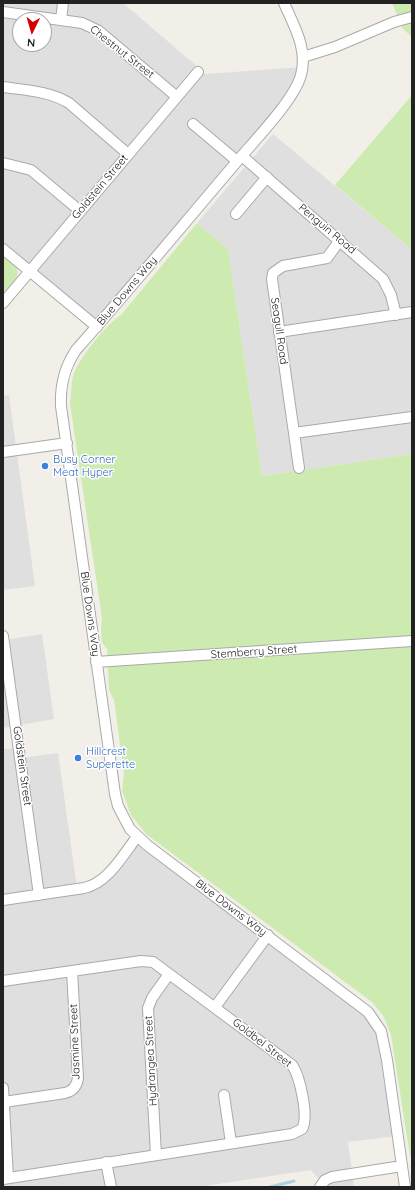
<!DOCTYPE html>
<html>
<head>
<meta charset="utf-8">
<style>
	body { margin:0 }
	#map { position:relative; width:415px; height:1190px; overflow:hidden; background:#f2efe9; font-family:Quicksand,sans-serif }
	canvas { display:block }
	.frame { position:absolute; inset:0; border:4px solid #222; pointer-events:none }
	.north { position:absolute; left:12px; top:12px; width:40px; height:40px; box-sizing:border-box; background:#fff; border:1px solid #a7a7a7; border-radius:50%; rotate:185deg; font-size:11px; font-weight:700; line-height:16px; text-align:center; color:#222 }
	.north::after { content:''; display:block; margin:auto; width:14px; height:18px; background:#d40000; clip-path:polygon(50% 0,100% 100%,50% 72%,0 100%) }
</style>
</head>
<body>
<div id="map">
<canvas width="415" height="1190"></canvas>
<div class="frame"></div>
<div class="north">N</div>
</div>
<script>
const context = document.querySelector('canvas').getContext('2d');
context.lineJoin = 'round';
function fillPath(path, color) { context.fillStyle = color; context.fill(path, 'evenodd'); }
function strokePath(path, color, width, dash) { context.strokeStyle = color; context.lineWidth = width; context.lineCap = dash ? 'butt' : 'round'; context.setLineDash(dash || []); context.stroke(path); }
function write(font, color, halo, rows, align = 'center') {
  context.font = font + ' Quicksand,sans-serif'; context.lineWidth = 3; context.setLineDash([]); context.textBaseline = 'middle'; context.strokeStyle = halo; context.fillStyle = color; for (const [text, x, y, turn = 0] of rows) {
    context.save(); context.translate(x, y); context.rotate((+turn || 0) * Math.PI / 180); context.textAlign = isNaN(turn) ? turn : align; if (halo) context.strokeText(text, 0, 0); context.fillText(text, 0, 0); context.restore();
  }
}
const residential = new Path2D(`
	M3,3H123L206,74L302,67L295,88L95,326L3,249ZM20,20H44V44H20Z
	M273,134L412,250V454L262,476L228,249L197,223Z
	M9,395L35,586L3,590V396Z
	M3,630L5,640L42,634L54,719L3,728Z
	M18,748L20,758L58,753L77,888L89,887L136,837L374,1021L397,1136L348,1142L354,1187H320L322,1183L311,1170L198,1187H3V749Z`);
const grass = new Path2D(`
	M392,3H412V37L403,29Z
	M412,95V250L335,185Z
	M197,223L228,249L262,476L412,454V1155L410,1156L391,1035L384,1017L372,1002L146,834L131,815L122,791L124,774L114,700L109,690L107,649L102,643L101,629L102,618L70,404C71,395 71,385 73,376C77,361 107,323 121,315Z
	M3,254C22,270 22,272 7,293L3,289Z`);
const stream = new Path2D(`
	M270,1187L294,1181`);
const minor = new Path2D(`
	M284,3C294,26 308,49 301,75C294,101 252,143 234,165C182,226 130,289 76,350C64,368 60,385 61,406L115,794L118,806L130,829L147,845L368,1012L381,1031L387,1060L405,1187
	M3,12L82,23L99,31L177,97
	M61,20L63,3
	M303,57L335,47L394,22L412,17
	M3,87C25,90 49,91 69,103L128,154
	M193,124L237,161
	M242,156L383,279L391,295L396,315
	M3,163L31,170L80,211
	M236,214L267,177
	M3,249L97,327
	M3,303L198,72
	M279,332L412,312
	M294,433L412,417
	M3,452L67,443
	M299,468L272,279L273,273L283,266L327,258L340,240
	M3,636L39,895
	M96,662L412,641
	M3,900L84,888C108,883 122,856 137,837
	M3,981L141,961L153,962L292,1065C300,1076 309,1117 302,1129L292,1134L3,1179
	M215,1007L268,935
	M3,1088L8,1178
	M224,1095L231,1143
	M4,1102L65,1093C73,1091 77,1086 78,1078L72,971
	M156,1155L148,1008L152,998L169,974
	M106,1162L111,1187
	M320,1187L325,1180L332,1177L402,1166`);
const markers = [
	[45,466,4,"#3f7fe0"],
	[78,758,4,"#3f7fe0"]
];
const streetNames = [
	["Chestnut Street",122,52,38],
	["Goldstein Street",100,187,-50],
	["Penguin Road",327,229,40],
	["Blue Downs Way",127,291,-50],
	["Seagull Road",279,331,82],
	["Blue Downs Way",90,614,82],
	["Stemberry Street",254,652,-4],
	["Goldstein Street",22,766,82],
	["Blue Downs Way",231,908,37],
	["Jasmine Street",75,1042,-92],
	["Goldbel Street",262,1043,38],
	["Hydrangea Street",151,1061,-93]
];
const shopNames = [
	["Busy Corner",53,460],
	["Meat Hyper",53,473],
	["Hillcrest",86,752],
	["Superette",86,765]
];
fillPath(residential, '#e0dfdf');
fillPath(grass, '#cdebb0');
strokePath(stream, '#aad3df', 3);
strokePath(minor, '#a9a9a9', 12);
strokePath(minor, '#fff', 10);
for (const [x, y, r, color] of markers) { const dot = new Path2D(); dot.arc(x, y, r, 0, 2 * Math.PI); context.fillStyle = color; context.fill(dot); strokePath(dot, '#fff', 1.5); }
write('11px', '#222', '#fff', streetNames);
write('11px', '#366cbe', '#fff', shopNames, 'left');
</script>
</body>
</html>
